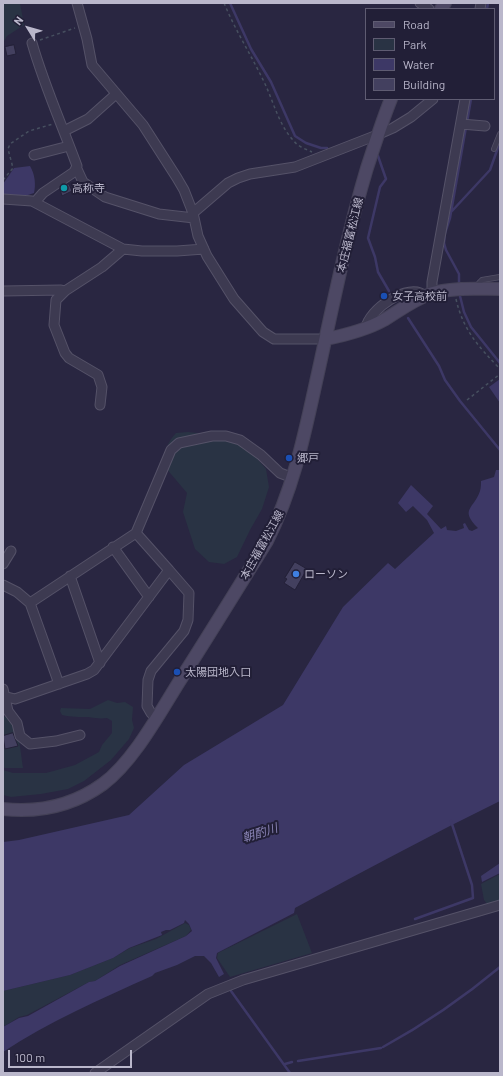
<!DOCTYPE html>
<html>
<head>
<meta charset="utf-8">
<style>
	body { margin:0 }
	#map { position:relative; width:503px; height:1076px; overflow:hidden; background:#292641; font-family:Barlow,sans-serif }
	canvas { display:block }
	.frame { position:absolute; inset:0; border:4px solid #bab7cb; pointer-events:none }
	.legend { position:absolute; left:365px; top:8px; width:130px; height:92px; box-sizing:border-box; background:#221f37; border:1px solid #5f5c72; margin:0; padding:5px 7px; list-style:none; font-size:12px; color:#bab7cb }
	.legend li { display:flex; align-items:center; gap:8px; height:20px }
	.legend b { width:20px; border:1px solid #5f5c72 }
	.north { position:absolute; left:8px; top:8px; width:40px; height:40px; -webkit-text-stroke:3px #221f37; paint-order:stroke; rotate:307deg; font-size:11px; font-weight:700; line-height:16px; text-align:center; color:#bab7cb }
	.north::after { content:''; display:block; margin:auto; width:14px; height:18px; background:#bab7cb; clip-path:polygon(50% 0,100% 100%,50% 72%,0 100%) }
	.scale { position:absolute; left:8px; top:1050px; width:124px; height:18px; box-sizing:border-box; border:2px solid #bab7cb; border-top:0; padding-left:5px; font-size:12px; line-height:14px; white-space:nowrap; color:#bab7cb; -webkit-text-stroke:3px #221f37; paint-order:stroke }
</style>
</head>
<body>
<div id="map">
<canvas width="503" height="1076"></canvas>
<div class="frame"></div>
<ul class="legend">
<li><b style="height:5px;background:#4d4864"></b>Road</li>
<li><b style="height:11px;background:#293344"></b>Park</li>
<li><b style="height:11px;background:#3d3866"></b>Water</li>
<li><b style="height:11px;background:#43405f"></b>Building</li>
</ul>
<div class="north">N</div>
<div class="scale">100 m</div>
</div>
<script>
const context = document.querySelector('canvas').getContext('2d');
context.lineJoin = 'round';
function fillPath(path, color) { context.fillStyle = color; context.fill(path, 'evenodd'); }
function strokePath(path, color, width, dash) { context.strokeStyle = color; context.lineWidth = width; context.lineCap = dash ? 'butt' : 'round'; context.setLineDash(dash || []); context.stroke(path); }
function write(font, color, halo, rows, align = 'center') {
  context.font = font + ' Barlow,"Noto Sans JP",sans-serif'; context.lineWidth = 4; context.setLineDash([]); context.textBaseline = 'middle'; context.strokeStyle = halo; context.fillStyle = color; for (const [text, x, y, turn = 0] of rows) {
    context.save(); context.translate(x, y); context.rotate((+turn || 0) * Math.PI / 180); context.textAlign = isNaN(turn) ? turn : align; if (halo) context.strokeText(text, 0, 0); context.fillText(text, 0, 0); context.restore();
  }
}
const green = new Path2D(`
	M3,3H20L24,25L7,36L3,43Z
	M188,432L215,435L249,449L266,469L269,487L262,509L250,530L237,557L224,564L209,562L195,549L183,512L187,493L165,467C166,451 165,445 176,433Z
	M108,700L117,703L125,702L133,707L132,720L134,728L129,739L111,760L84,781L68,789L41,794L11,797L3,795V770L13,773H46L75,765L99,752L102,745L112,733V721L107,718C100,719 95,718 88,717C78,717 72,717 62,715L60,711L61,708L90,709Z
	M7,715C20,733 20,747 23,768H5L3,767V718Z
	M500,874V903L488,905L484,900L481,884Z
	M297,914L312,953L230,977L217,958L218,953Z
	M185,923L189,925L191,930L186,936L120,965L95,981L89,982L27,1015L19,1017L3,1027V991L70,975L113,958L130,948L156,939Z`);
const water = new Path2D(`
	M30,166C35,174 36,185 34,193L25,196H3V184L14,168Z
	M500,379V403L489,387Z
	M496,470H500V801C431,835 363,871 295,908L294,913L217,953L216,958L224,974L219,977L211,963L204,956H195L177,965L155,973L152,976C103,998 48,1022 3,1052V1027L19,1018L28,1016L89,982L95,981L120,966L186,936L192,931L189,924L185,920L184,923L170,930H166L161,932L162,935L129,948L113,958L70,975L3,991V842L19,840L129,815L184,765L283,705L343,607L388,563L395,569L434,533L427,520L413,506L406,512L398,503L411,485L433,506L427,514L441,529L446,526L447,530L456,531L464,528L463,524L465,523L469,530L472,531L478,528C459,509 474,509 480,491C481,488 481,484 481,481L494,477Z
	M500,863V873L482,882L481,876Z`);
const stream = new Path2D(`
	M230,3L251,49L271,82L295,136L306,143L321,148H327
	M487,9L488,3
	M467,122L471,99
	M378,156L386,179L380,187L368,238L375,257L378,272L389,291
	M452,211L490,170L500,142
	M459,283V274L446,250L444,243L445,233L450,218L466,127
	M460,296L464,312L471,327L500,363
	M408,318L439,366L445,380L460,401L500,450
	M415,919L473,898L472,885L451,821
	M231,991L290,1073
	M383,1047C425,1024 464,997 500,967
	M298,1061L381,1048
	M285,1064L292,1062`);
const building = new Path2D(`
	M14,45L16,54L7,56L5,47Z
	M68,184H69L72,191L62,196L60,189Z
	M295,562L307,569L295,590L284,583L287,579L285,578Z
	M13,733L18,746L5,749L3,736Z`);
const path = new Path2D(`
	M224,3C236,32 253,58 266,86C274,104 280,127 294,141C298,147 306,149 312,152
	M40,40L75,28
	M3,180L13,168L8,149L10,144L29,131L53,124
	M456,299C463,330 478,346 500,369
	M467,400L500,374`);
const lane = new Path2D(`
	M494,149L500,134
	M479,288V283L482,280L500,277`);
const street = new Path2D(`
	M77,3L87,39L92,65L143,125L177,178L184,190L193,213L198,236L207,256L234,299L263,332L274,339H326
	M420,3L429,9
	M480,9L481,3
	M32,43C44,85 62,125 77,166L74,172L43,193L35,202
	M461,124L485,126
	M64,131L88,119L116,94
	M34,155L69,146
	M77,169L83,182L105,197L159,214L194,218
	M3,199L32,201L123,249L142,251H177L204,249
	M193,213L228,183L238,178L250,174L295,167L377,135L393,128L411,117L433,99
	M3,291L61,290L65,291
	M432,294V282L465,99
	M366,328C368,310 409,281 425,296
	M100,405L102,387L98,375L69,358L65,353L54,325L56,300L65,291L102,267L123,249
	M136,533L171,450L179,443L212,436H226L240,440L261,455L280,473L293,478
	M113,547L149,597
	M3,564L11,551
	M70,576L100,663
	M3,585L17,592L30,603L136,533L169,570L94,670L87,674L15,699L3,696
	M30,603L59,684
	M3,689L8,711L17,723L20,736L30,744L56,741L80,735
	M157,718L151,713L147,706L148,680L151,671L184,631L188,620L189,593L169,570
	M95,1073L208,994L243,980L500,905`);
const secondary = new Path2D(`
	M441,9L445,3
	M326,339C346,335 366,330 384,320C399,311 413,300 430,294C451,287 477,289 500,289
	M3,809C39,813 74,805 103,784C133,762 159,714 179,682C209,635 238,588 267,541C293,490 304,437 316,382C332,310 346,238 367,168C375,144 382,121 391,99`);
const markers = [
	[64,188,4,"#0f9aa8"],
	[384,296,4,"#1a4fb4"],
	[289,458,4,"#1a4fb4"],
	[296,574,4,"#3f7fe0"],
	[177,672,4,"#1a4fb4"]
];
const poiNames = [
	["高称寺",72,188],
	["女子高校前",392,296],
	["郷戸",297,458],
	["ローソン",304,574],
	["太陽団地入口",185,672]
];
const streetNames = [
	["本庄福富松江線",350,235,-76],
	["本庄福富松江線",262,545,-61]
];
const waterNames = [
	["朝酌川",260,833,-18]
];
fillPath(green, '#293344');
fillPath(water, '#3d3866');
strokePath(stream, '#3d3866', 2.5);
fillPath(building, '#43405f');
strokePath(building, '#242138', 1);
strokePath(lane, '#555268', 6);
strokePath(street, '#555268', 11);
strokePath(secondary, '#444157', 14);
strokePath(path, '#464f5f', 1.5, [3, 3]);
strokePath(lane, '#3d3a51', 4.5);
strokePath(street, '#3d3a51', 9);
strokePath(secondary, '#4d4864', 12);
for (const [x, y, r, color] of markers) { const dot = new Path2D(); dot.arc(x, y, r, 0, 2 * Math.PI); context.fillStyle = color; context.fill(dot); strokePath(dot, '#221f37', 1.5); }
write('11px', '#bab7cb', '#221f37', poiNames, 'left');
write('11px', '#bab7cb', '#221f37', streetNames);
write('italic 12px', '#8b85b7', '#221f37', waterNames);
</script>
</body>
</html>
